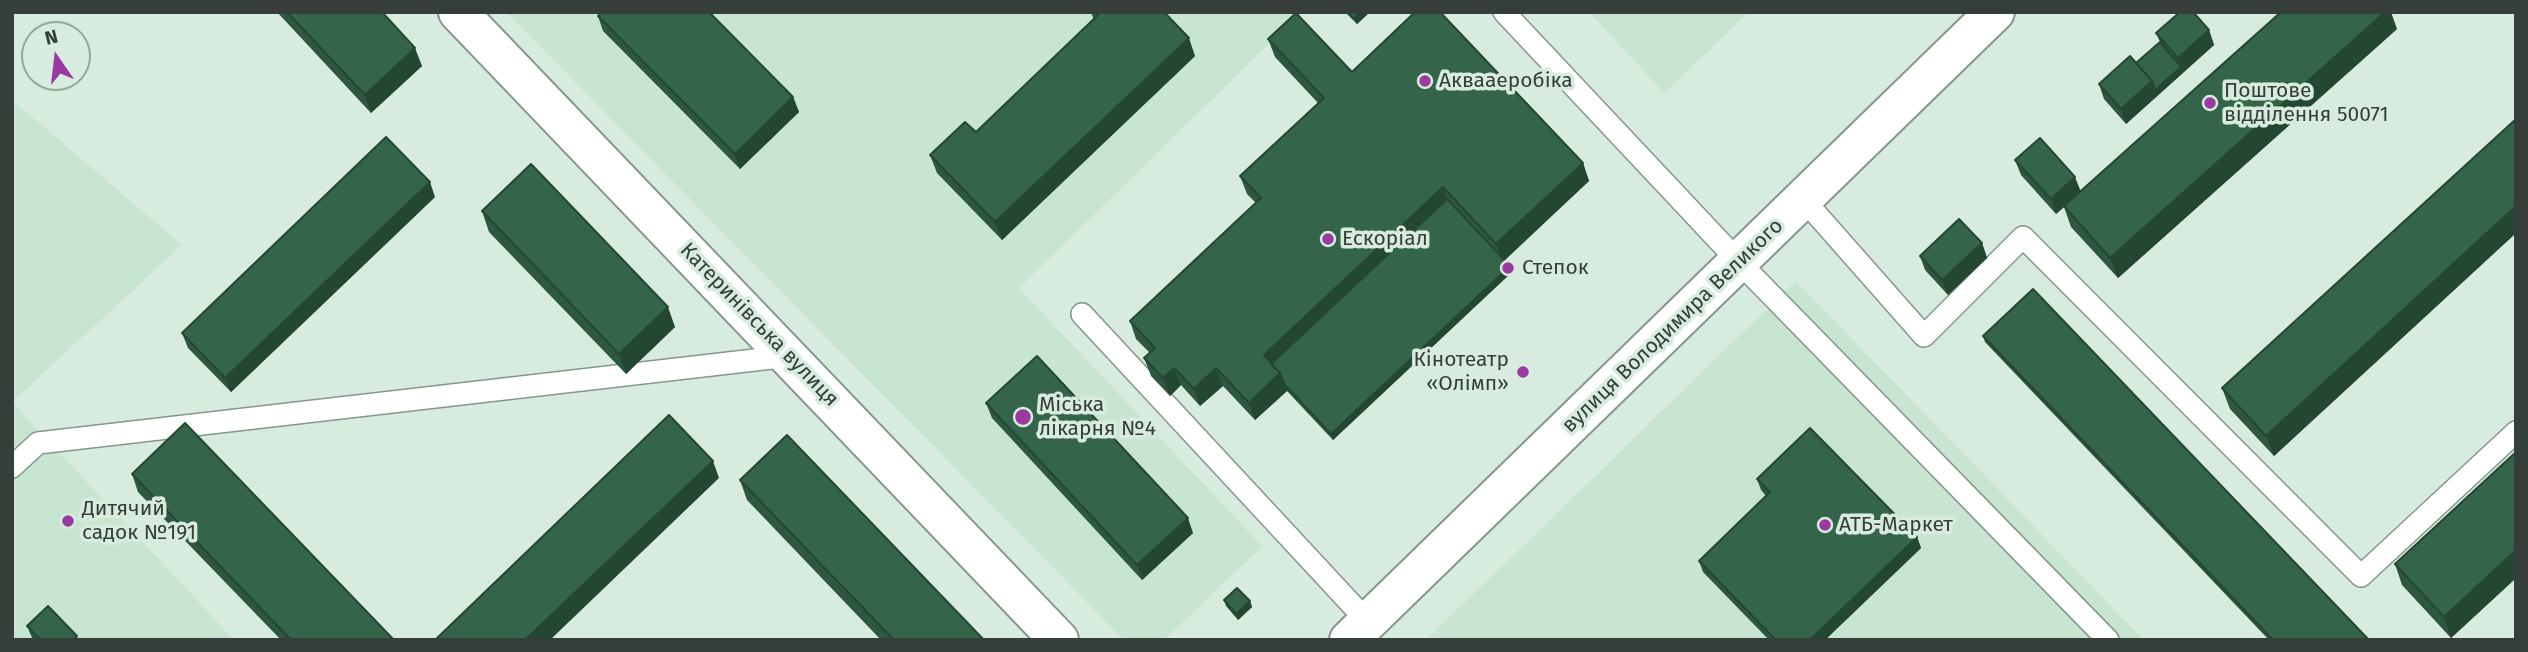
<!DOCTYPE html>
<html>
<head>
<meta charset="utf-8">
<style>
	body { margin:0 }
	#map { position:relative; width:2528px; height:652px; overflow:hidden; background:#d7ecde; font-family:"Fira Sans",sans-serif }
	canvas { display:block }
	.frame { position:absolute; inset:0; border:14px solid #353e38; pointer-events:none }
	.north { position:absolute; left:21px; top:21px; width:70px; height:70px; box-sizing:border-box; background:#d7ecde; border:2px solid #96a69c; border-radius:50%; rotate:346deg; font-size:19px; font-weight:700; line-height:28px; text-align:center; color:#353e38 }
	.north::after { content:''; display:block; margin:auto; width:24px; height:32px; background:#9a39a0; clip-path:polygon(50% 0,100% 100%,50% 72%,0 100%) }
</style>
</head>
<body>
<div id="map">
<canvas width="2528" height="652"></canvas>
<div class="frame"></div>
<div class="north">N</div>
</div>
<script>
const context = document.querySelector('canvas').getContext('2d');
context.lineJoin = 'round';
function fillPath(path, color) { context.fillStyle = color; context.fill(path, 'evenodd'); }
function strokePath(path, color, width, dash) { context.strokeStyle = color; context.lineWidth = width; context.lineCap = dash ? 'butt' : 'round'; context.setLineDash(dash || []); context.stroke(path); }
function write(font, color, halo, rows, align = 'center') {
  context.font = font + ' "Fira Sans",sans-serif'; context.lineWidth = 7; context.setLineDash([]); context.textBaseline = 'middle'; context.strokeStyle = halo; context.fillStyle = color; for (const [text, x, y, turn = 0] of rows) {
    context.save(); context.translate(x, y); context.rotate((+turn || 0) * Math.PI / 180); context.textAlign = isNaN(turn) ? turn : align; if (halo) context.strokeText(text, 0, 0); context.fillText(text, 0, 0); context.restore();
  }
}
const built = new Path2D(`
	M506,12H1301L1019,288L1262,546L1164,640H1124Z
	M1589,12H1749L1664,93Z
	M12,100L182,245L12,402L234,640H12Z
	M1796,281L2144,640H1426Z`);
const service = new Path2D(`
	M1504,12L1739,262L2108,640
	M1804,200L1924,336L2023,237L2361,576L2516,432
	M1082,314L1368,622
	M12,467L38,443L789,356`);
const minor = new Path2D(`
	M458,12L1059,640`);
const primary = new Path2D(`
	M1349,640L1995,12`);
const wall = new Path2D(`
	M277,12H382L422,66L371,113Z
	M1091,12H1164L1195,56L1002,240L937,173L930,155L976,132L1094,20Z
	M1345,12H1370L1357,24Z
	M598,16L793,97L799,112L740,169L603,31Z
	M2397,29L2118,278L2071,227L2064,207L2056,214L2021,175L2015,160L2080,191Z
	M2209,30L2214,45L2126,124L2104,99L2099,84L2136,63L2160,42L2156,33Z
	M1268,39L1583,163L1589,181L1504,260L1510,266L1512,272L1333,440L1287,391L1255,420L1223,386L1200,406L1181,385L1170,396L1151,376L1144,358L1150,353L1136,339L1130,321L1256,203L1247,194L1240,176L1318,103L1275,57Z
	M2516,119V233L2274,456L2230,409L2222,388Z
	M435,197L231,392L188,348L182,333Z
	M482,211L675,327L626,374L489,232Z
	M1982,243L1987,258L1948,295L1925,270L1920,256Z
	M1983,336L2369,640H2269L1985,342Z
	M986,403L1193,533L1142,580L992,418Z
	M2516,452V578L2451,638L2402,585L2395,564Z
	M132,474L394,640H281L138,492Z
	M1757,479L1917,537L1921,548L1825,640H1769L1703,572L1699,561L1766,496L1761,490Z
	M740,480L984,640H881L747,500Z
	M1224,600L1250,601L1252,607L1238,620L1226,606Z
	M27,626L77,636L78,640H33Z`);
const shadedWall = new Path2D(`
	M1361,12H1370L1357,24L1354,19Z
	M2385,12H2391L2397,29L2118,278L2110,258Z
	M2209,30L2214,45L2126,124L2121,109L2152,81L2181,67L2178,58Z
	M1189,38L1195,56L1002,240L995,222Z
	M415,48L422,66L371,113L365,95Z
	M793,97L799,112L740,169L735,154Z
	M1583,163L1589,181L1503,262L1496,244Z
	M2075,177L2081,192L2056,214L2051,199Z
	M430,182L435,197L231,392L225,378Z
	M1443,187L1449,205L1272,371L1264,355Z
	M2516,206V233L2274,456L2266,436Z
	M1982,243L1987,258L1948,295L1942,280Z
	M1510,266L1512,272L1333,440L1331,434Z
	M668,307L675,327L626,374L619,354Z
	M1174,368L1181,385L1170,396L1163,378Z
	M1216,368L1223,386L1200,406L1194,389Z
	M1280,373L1287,391L1255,420L1249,403Z
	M713,461L719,478L550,640H525Z
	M1188,518L1193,533L1142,580L1137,565Z
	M1917,537L1921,548L1825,640H1810Z
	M2516,550V578L2451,638L2444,617Z
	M1250,601L1252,607L1238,620L1236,614Z`);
const building = new Path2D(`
	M287,12H382L415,48L365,95Z
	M601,12H709L793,97L735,154L598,16Z
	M1096,12H1164L1189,38L995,222L930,155L965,122L976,132L1098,15Z
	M1348,12H1361L1354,19Z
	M1415,12H1440L1583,163L1496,244L1443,187L1264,355L1280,373L1249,403L1216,368L1194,389L1174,368L1163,378L1144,358L1155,348L1130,321L1261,198L1240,176L1324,98L1268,39L1296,13L1352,72Z
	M2180,12H2193L2209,30L2178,58L2156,33Z
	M2281,12H2385L2110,258L2064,206Z
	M2160,42L2181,67L2155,90L2152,81L2136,63Z
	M2130,56L2152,81L2121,109L2099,84Z
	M2516,119V206L2266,436L2222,388Z
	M386,137L430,182L225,378L182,333Z
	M2040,138L2075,177L2051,199L2015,160Z
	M531,164L668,307L619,354L482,211Z
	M1447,199L1510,266L1331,434L1285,385L1280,373L1271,364Z
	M1959,219L1982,243L1942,280L1920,256Z
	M2033,289L2369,640H2273L1983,336Z
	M1037,356L1188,518L1137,565L986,403Z
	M669,415L713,461L525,640H435Z
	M185,423L394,640H291L132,474Z
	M1810,428L1917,537L1810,640H1776L1699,561L1770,492L1757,479Z
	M787,435L984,640H894L740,480Z
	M2516,452V550L2444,617L2395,564Z
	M1237,588L1250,601L1236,614L1224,600Z
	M48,606L77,636L73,640H41L27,626Z`);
const markers = [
	[1425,81,7,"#9a39a0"],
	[2210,103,7,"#9a39a0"],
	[1328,239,7,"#9a39a0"],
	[1508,268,7,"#9a39a0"],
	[1523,372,7,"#9a39a0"],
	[1023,417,9,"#9a39a0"],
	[68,521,7,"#9a39a0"],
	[1825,525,7,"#9a39a0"]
];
const poiNames = [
	["Аквааеробіка",1439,81],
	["Поштове",2224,91],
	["відділення 50071",2224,115],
	["Ескоріал",1342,239],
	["Степок",1522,268],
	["Кінотеатр",1509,360,"right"],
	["«Олімп»",1509,384,"right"],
	["Міська",1039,405],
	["лікарня №4",1039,429],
	["Дитячий",82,509],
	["садок №191",82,533],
	["АТБ-Маркет",1839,525]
];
const streetNames = [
	["Катеринівська вулиця",759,325,46],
	["вулиця Володимира Великого",1673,326,-44]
];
fillPath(built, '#c8e5d2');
strokePath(service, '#83978b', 24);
strokePath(minor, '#83978b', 42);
strokePath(primary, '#83978b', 42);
strokePath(service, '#fff', 21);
strokePath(minor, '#fff', 38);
strokePath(primary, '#fff', 38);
fillPath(wall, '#2d5740');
fillPath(shadedWall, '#244734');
fillPath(building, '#34654a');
strokePath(building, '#244734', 2);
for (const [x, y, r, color] of markers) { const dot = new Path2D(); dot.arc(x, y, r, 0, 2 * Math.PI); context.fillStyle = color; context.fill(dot); strokePath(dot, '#d7ecde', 2.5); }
write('21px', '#353e38', '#d7ecde', poiNames, 'left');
write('21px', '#353e38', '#d7ecde', streetNames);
</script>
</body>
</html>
